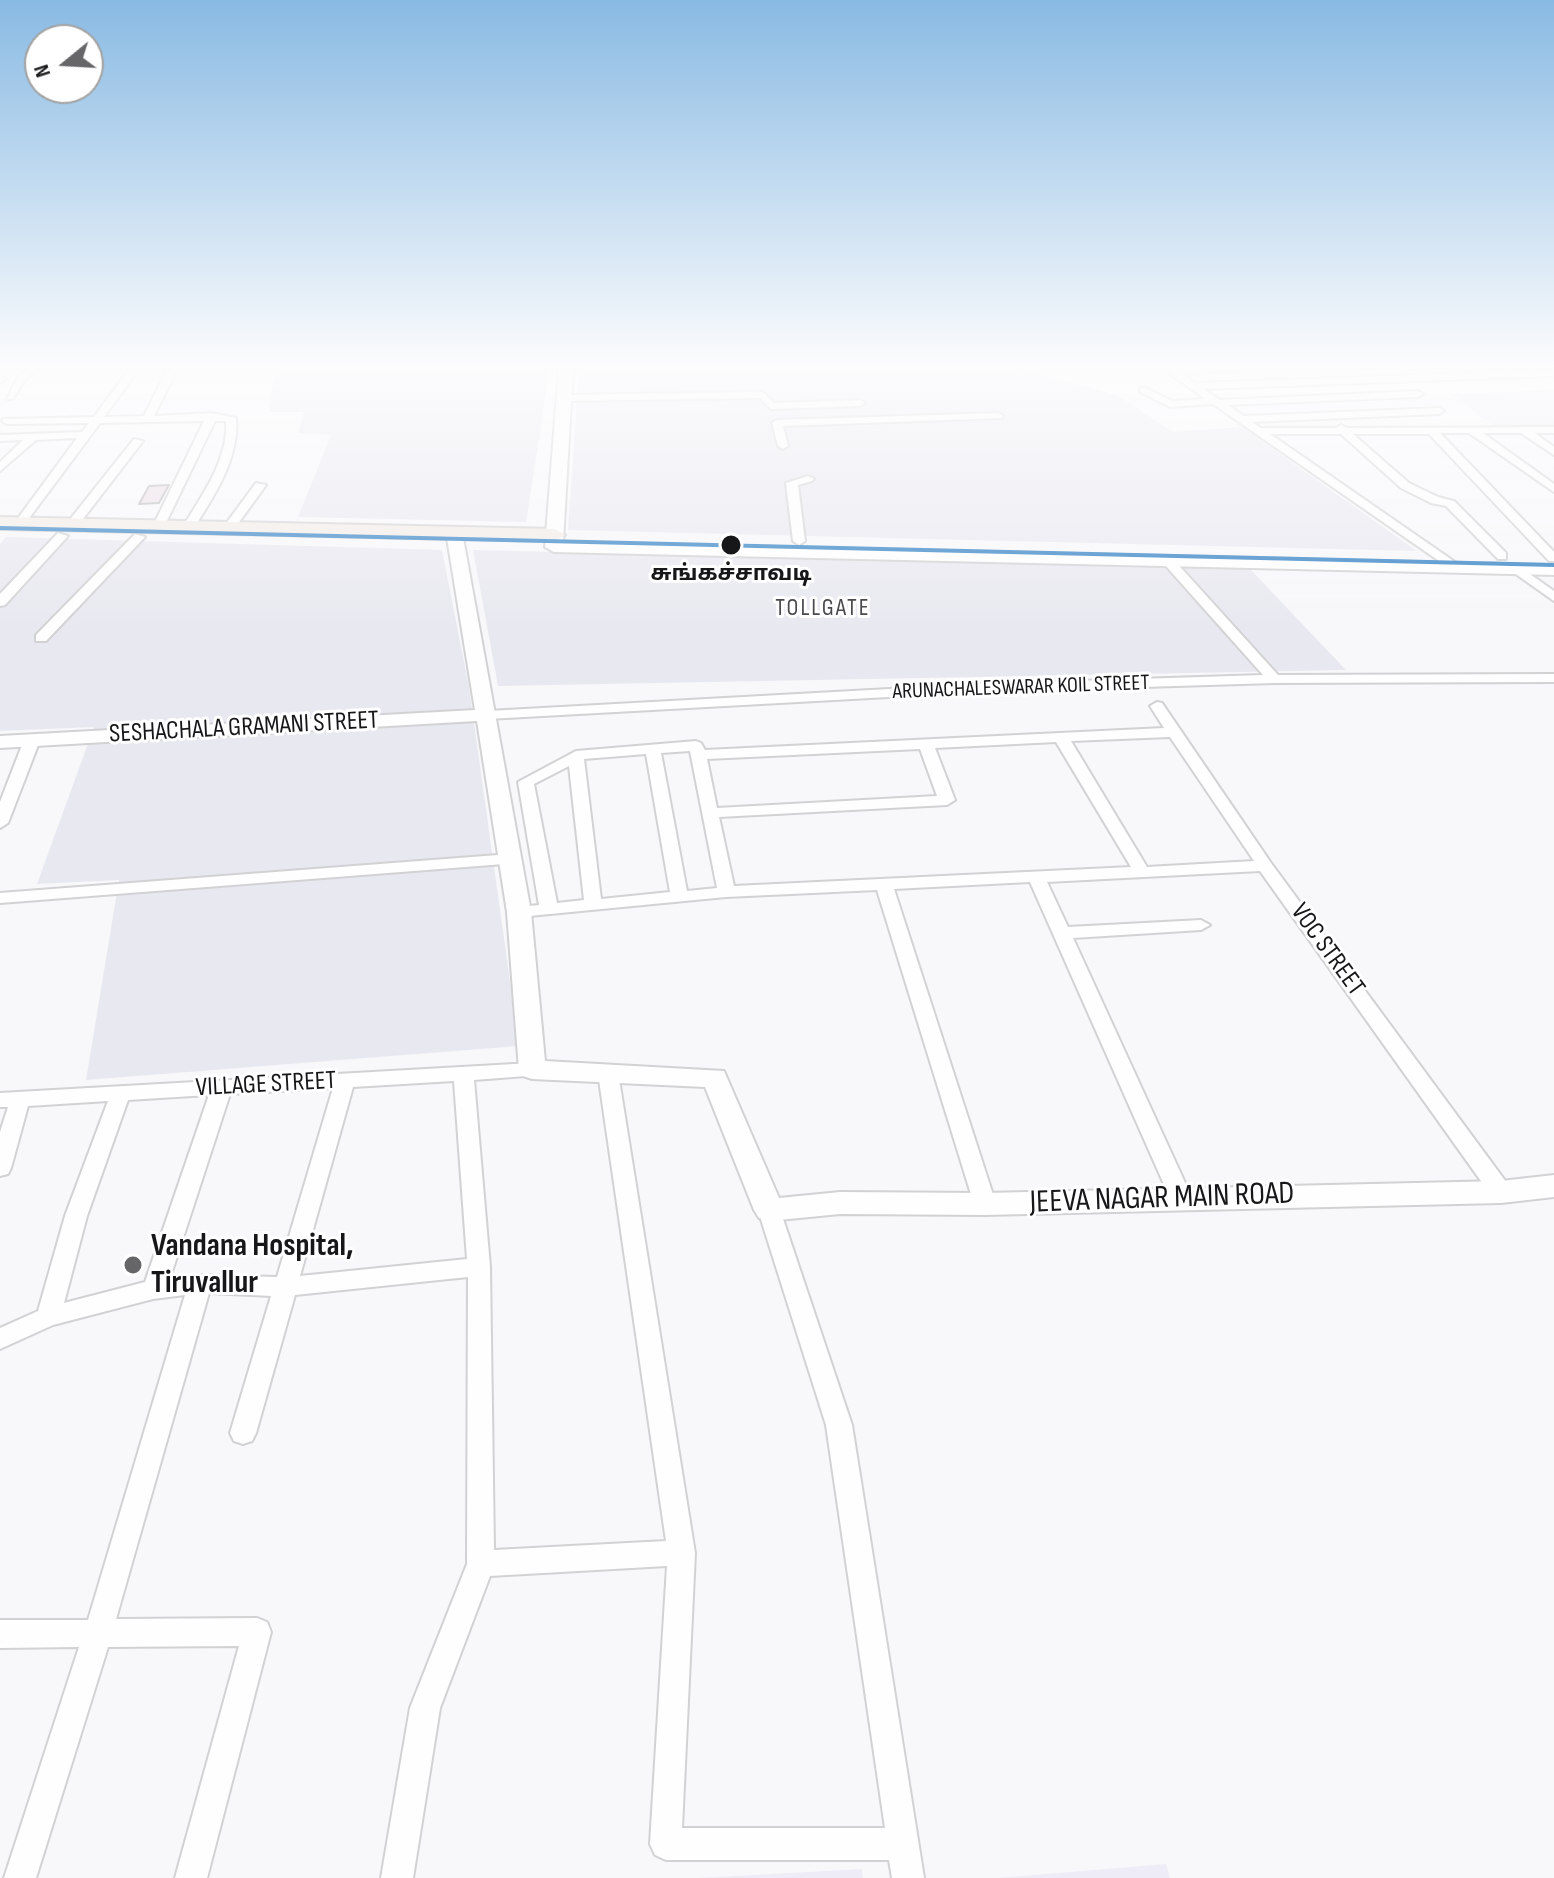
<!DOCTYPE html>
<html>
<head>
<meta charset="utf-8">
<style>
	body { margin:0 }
	#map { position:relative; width:1554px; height:1878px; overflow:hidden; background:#f8f8fb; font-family:"Sofia Sans Condensed",sans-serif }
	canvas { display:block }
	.north { position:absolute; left:24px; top:24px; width:80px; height:80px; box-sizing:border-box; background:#fff; border:2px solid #a2a2a3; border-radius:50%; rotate:252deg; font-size:22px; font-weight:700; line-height:32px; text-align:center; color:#171719 }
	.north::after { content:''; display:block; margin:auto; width:28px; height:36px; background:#666668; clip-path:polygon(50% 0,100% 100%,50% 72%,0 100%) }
</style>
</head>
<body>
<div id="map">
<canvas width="1554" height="1878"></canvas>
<div class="north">N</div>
</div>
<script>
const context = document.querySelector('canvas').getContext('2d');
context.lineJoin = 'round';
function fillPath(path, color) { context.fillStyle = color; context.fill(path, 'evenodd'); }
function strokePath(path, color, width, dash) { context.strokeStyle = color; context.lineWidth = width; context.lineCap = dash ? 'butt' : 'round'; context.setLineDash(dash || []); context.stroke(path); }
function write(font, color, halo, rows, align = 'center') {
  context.font = font + ' "Sofia Sans Condensed","Noto Sans Tamil",sans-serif'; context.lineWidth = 6; context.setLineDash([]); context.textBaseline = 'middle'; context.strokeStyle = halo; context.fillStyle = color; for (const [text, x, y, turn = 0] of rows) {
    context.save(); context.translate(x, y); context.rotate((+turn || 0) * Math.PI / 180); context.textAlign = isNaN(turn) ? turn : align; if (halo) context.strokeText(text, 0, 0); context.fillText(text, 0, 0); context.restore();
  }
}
const built = new Path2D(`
	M275,368H550L526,522L298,517L331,435L298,433L304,412H269Z
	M579,368H1151L1154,371L1020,369L1117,395L1173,432L1242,427L1417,551L568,530Z
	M6,537L442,550L469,687L519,1046L86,1080L119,880L37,884L94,727L0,731V544Z
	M473,550L1250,569L1346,670L498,686Z`);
const education = new Path2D(`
	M1554,390V427L1492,425L1452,394Z
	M1166,1864L1170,1878H998Z
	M862,1869L863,1878H699Z`);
const building = new Path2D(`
	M169,485L159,503L139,504L149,486Z`);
const minor = new Path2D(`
	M28,368H39L25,380L13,399H7L18,376Z
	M130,368H140L104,417L144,416L168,368H178L154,416L212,413L236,418C240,458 213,498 192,531L182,528C201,497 229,459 226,421H215L163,529L153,526L204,421L100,423L24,525H16V521L77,438L36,440L0,471V462L23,440L0,441V435L82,432L89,423L7,424L2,421L3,419L94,417Z
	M1162,368H1243L1238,371L1181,373L1195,383L1554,370V376L1203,389L1220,400L1418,391L1423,394L1418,397L1228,405L1244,416L1439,408L1444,411L1439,414L1252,422L1261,428H1336L1341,425L1347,428L1554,427V433H1535L1554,447V455L1521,433H1483L1554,484V492L1469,433H1440L1554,552V561H1549L1429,434H1353L1409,483L1438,497L1454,501L1506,553V559H1498L1446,506L1431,503L1401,488L1341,434H1270L1465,569L1455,572L1213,404L1170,407L1140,392V388H1146L1172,401L1205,399Z
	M0,376L6,379L0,383Z
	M763,392L774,403L860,400L865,403L860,406L771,409L760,398L563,401L558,398L563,395Z
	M998,413L1003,416L1002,418L783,426L788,446L783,449L778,446L772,423L777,420Z
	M134,439L143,441L76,528H68V522Z
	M808,476L814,479L812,481L798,485L805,541L799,545L793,541L786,483Z
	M256,483L266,485L232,532H224L222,529Z
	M58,533L68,536L5,605L0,606V594Z
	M135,534L145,537L46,641H36V635Z
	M1169,558L1173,559L1278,675L1554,674V682L1274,683L980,692L488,719L481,715L488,711L980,684L1263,675L1165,565V559Z
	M1517,565L1554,591V601L1513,572L1511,569Z
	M1157,702L1162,703L1271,863L1509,1186L1512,1192L1509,1198L1501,1200L1493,1198L1260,871L1047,882L1068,927L1201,920L1210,925L1201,930L1073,938L1192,1198L1189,1204L1181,1206L1173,1204L1170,1198L1030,882L894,889L996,1204L993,1210L985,1212L977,1210L974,1204L877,890L726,897L519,917L510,912L519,907L539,905L518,782L576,751L696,741L701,743L705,750L1164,728L1150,706ZM1170,737L1254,861L1147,867L1071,741ZM1056,742L1131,867L734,886L719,817L947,805L955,800L935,748ZM920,749L937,796L717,808L707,759ZM690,751L717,888L687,891L661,753ZM646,754L670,892L601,899L584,759ZM569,766L584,900L557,903L534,784Z
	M32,735L40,740L8,823L0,828V802L24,740Z
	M511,854L519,859L517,863L0,903V893Z
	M532,1063L539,1065L542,1070L539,1075L474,1080L490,1267L494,1550L666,1541L598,1073L601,1068H615L618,1073L695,1553L682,1828H885L826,1425L758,1210L761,1204L769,1202L777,1204L780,1210L852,1425L924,1878H892L889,1860H666L655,1855L650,1844L667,1566L490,1576L440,1708L413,1878H381L410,1708L467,1564L468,1277L295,1295L256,1433L252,1441L243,1444L234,1441L230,1433L271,1296L209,1293L116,1619L257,1618L267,1622L271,1632L207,1878H175L239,1646L108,1647L36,1878H4L79,1647L0,1648V1620H88L185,1295L153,1299L53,1325L0,1349V1328L38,1311L65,1216L108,1101L28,1106L11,1168L8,1174L0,1176V1132L8,1107H0V1093ZM454,1081L467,1259L300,1276L353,1087ZM333,1088L277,1277L200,1275L170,1278L230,1094ZM209,1095L145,1282L64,1303L87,1216L128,1100Z`);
const tertiary = new Path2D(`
	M454,527L462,532L531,912L545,1061L724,1071L779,1198L840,1192L985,1193L1501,1181L1554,1175V1197L1501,1203L985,1215L840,1214L769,1221L759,1218L754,1210L705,1087L532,1079L523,1076L519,1070L507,912L477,721L0,748V736L475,710L446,532Z`);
const secondary = new Path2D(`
	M559,368H573L563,542L1554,565V575L554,552L545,547Z`);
const primary = new Path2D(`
	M0,517L555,529L565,535L555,541L0,529Z`);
const metro1 = new Path2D(`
	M0,526L1554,563V567L0,530Z`);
const markers = [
	[731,545,11,"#171719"],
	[133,1265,10,"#666668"]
];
const farStopnames = [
	["சுங்கச்சாவடி",731,574]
];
const farStreetnames = [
	["ARUNACHALESWARAR KOIL STREET",1021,688,-2]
];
const farNeighbourhoodnames = [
	["TOLLGATE",823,609]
];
const streetNames = [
	["SESHACHALA GRAMANI STREET",244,728,-3],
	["VOC STREET",1327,950,54],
	["VILLAGE STREET",266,1085,-3]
];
const nearStreetnames = [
	["JEEVA NAGAR MAIN ROAD",1162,1199,-2]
];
const nearPoinames = [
	["Vandana Hospital,",151,1247],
	["Tiruvallur",151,1284]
];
fillPath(built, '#e8e8f0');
fillPath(education, '#eeedf7');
fillPath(building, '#ece0e7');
strokePath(building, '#bababb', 2);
strokePath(minor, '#d2d2d4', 4);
strokePath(tertiary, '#d2d2d4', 4);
strokePath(secondary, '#d2d2d4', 4);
strokePath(primary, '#d3d3d4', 4);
fillPath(minor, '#fefefe');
fillPath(tertiary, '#fefefe');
fillPath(secondary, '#fefefe');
fillPath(primary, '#f2ece8');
fillPath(metro1, '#3281c4');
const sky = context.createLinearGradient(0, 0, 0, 631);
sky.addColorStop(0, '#89bae3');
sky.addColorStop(0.58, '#fcfcfd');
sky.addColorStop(1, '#fcfcfd00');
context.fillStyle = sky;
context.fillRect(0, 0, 1554, 631);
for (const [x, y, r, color] of markers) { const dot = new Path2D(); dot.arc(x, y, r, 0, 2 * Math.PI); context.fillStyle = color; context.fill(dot); strokePath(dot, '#fff', 3); }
write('bold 22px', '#171719', '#fff', farStopnames);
write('22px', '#171719', '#fff', farStreetnames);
context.letterSpacing = '2px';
write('24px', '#4a4a4e', '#fff', farNeighbourhoodnames);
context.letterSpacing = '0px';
write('26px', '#171719', '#fff', streetNames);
write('32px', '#171719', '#fff', nearStreetnames);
write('bold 32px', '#171719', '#fff', nearPoinames, 'left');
</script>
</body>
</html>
